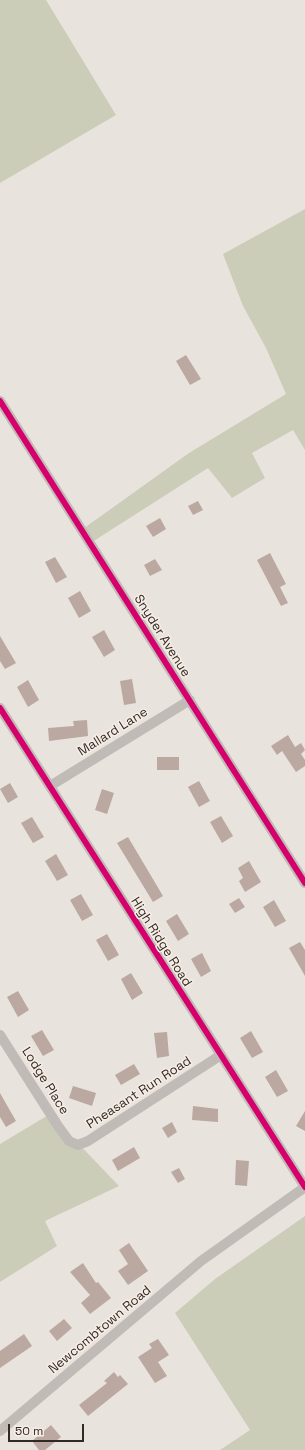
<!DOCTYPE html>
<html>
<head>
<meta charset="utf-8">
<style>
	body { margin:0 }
	#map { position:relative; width:305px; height:1450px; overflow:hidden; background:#e9e3de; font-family:"Space Grotesk",sans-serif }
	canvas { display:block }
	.scale { position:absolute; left:8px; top:1424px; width:76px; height:18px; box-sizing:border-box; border:2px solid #322926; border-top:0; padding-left:5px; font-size:12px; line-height:14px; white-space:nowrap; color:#322926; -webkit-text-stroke:3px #f6ede4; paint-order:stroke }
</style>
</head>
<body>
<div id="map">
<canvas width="305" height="1450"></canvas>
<div class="scale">50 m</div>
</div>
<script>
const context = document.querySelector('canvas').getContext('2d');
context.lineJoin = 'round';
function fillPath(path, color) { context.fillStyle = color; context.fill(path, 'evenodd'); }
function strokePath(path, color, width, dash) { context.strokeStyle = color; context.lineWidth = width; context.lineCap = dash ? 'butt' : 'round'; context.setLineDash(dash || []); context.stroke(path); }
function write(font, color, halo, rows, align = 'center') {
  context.font = font + ' "Space Grotesk",sans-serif'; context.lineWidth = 3; context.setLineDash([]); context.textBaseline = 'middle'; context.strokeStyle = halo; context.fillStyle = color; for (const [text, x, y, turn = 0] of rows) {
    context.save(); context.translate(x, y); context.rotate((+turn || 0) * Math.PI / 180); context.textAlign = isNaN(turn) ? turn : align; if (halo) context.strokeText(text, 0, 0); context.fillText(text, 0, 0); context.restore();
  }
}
const green = new Path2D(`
	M0,0H46L116,115L0,183Z
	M305,209V450L293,430L252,453L265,478L232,498L208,468L89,544L80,531L189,453L286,394L266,348L243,306L223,254Z
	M50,1114L119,1186L45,1221L57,1246L0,1282V1144Z
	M305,1216V1450H220L250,1430L175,1313L215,1279Z`);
const building = new Path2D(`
	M186,355L201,379L190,385L176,361Z
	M198,501L203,510L193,515L188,506Z
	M160,518L166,529L153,537L146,526Z
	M270,553L286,584L280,587L288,603L281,606L257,560Z
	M55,557L67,577L56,583L45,562Z
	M155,559L162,570L150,576L144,565Z
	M80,591L91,611L79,618L68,598Z
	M104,630L115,650L104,657L92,637Z
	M0,636L16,663L5,669L0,661Z
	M132,679L136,703L124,705L120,681Z
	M28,680L39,700L28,707L17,687Z
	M87,720L88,736L49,741L48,728L74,726L73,721Z
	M288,735L295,747L301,743L305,750L301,754L305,760V766L296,772L282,751L277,755L271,746Z
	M157,757H179V770H157Z
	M199,781L210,801L199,807L188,787Z
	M10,783L18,797L8,803L0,789Z
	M102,789L114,793L107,814L95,810Z
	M221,816L233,836L222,843L210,822Z
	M32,817L44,837L33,843L21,823Z
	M128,837L163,896L153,902L117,843Z
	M56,854L68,875L57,881L45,861Z
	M249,861L261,882L245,892L239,881L243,878L238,868Z
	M81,894L93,915L82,921L70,900Z
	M239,898L245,907L235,913L229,904Z
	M274,900L286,921L275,927L263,907Z
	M177,914L189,934L178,941L166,921Z
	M107,934L119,955L108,961L96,940Z
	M300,942L305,950V976L289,948Z
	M202,953L211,971L201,977L191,959Z
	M131,973L143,993L132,1000L121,979Z
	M18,991L29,1010L18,1017L7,997Z
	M42,1030L54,1050L43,1056L31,1036Z
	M251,1031L263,1052L252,1058L240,1038Z
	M167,1032L169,1056L157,1058L154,1033Z
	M134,1064L140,1074L121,1085L115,1075Z
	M276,1070L288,1091L277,1097L265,1077Z
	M73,1086L96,1093L92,1106L69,1098Z
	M0,1093L16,1121L6,1127L0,1117Z
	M193,1106L218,1109V1122L192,1120Z
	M305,1111V1131L296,1126Z
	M172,1122L177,1132L168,1138L162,1128Z
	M134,1147L140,1158L118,1171L112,1160Z
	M236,1160L249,1161L247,1186L235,1185Z
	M179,1168L185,1179L178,1183L171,1172Z
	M129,1243L148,1271L128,1285L118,1271L128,1264L119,1250Z
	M83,1263L96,1283L98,1282L111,1298L90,1314L81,1303L90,1295L70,1272Z
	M64,1319L72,1328L57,1341L49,1331Z
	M24,1334L32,1346L0,1368V1351Z
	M158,1339L169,1355L158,1362L167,1376L155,1383L138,1357L152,1348L149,1344Z
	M114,1372L118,1377L120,1375L128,1384L88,1416L79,1405L107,1383L104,1381Z
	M51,1425L61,1437L45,1450H39L32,1441Z`);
const minor = new Path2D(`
	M0,401L305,883
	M0,708L305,1187
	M50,786L190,700
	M0,1035L58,1126L69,1141L78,1145L88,1141L221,1055
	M0,1431L201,1261L305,1187`);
const cycleway = new Path2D(`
	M0,401L305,883
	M0,708L305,1187`);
const streetNames = [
	["Snyder Avenue",162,636,58],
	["Mallard Lane",113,732,-32],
	["High Ridge Road",161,942,58],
	["Lodge Place",45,1081,58],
	["Pheasant Run Road",139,1093,-33],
	["Newcombtown Road",100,1330,-40]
];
fillPath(green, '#cbcdb9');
fillPath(building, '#bba8a1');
strokePath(minor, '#c1bbb7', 10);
strokePath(cycleway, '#d6006c', 6);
write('13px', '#322926', '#f6ede4', streetNames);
</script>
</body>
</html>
